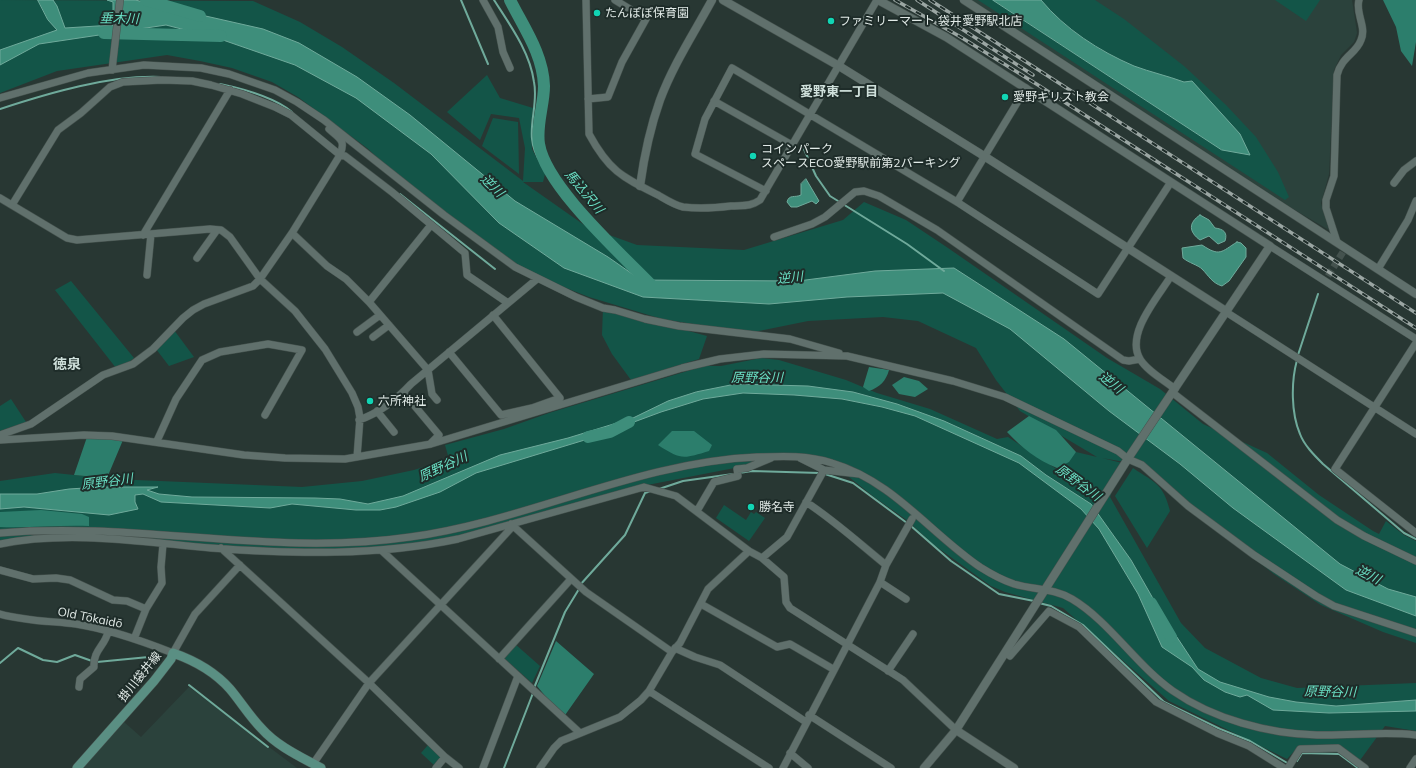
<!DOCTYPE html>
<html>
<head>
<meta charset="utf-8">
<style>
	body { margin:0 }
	canvas { display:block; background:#283733 }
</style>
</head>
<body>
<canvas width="1416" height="768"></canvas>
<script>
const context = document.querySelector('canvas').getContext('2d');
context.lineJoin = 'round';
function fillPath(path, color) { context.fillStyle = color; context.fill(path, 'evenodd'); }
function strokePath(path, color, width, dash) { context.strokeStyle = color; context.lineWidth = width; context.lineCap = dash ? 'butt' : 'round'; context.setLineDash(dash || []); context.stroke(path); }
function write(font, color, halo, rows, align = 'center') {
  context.font = font + ' Mulish,"Noto Sans JP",sans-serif'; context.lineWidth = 4; context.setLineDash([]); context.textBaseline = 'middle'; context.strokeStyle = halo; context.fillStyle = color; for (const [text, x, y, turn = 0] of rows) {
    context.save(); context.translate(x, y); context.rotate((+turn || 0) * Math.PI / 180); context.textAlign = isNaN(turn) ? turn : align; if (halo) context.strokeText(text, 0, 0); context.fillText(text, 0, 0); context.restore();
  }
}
const built = new Path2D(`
	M972,0H1352L1357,33L1354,42L1341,55L1334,70L1329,174L1321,203L1329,230L1295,210Z
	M189,687L297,768H82L124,722L141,737Z`);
const green = new Path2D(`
	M0,0L253,1L300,22L342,47L394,83L523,181L525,148L519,118L491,114L480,140L447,112L487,75L500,98L533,108L531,124L532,149L545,174L543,182H523L587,227L637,245L744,250L843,220L864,202L906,220L948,248L1107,358L1160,389L1203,424L1267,453L1319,495L1373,531L1379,534L1386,521L1404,535L1416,541V643L1383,632L1321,605L1274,574L1209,524L1142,465L1102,458L1122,463L1110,497L1181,623L1205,648L1261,678L1297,688L1416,683V731L1385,726L1358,763L1336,748L1298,747L1287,759L1169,701L1063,608L1005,592L991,586L934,545L908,521L874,497L829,461L791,457L637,487L441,543L291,552L91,537L0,545V481L55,473L112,479L302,487L362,481L414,470L449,459L445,445L504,429L549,413L704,366H721L761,358L779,360L846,380L877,393L930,409L997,439L1008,437L1058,470L1076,452L1097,457L1020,411L996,380L976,348L918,321L883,317L808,321L749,333L662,319L589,297L541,278L522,268L494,249L394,173L367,148L298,97L272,82L232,68L200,61L167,55L57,71L0,93Z
	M978,0H1095L1124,19L1184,66L1226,105L1256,137L1278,172L1289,197L1285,200Z
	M1275,0H1320L1306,21Z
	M493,118L518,122L519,174L482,146Z
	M71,281L134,358L128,363L116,368L55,290Z
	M603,308L707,336L699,359L631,380L612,354L602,335Z
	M174,330L194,357L169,366L156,349Z
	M11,399L26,422L0,431V406Z
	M1133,468C1155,483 1163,483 1170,511L1147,548L1115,496Z
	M724,505L746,520L751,512L754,514L756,512L765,518L749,541L716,518Z
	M515,644L540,666L532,683L504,658Z
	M428,745L442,757L435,766L421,753Z`);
const forest = new Path2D(`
	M1383,0H1416V42L1412,66L1401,51L1396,27Z
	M869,367L889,370C886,381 880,387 869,391L863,387Z
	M904,377L919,381L928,389L915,397L899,394L892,385Z
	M1029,416L1056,430L1076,452L1069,462L1057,468C1037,460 1022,448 1007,432Z
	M672,431H694L712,445L709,451C683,459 681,460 658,445Z
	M87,437L123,440L107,478L74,475Z
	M41,510L82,514L89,517V526C59,525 30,528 0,527V512Z
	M556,641L594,674L563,718L537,686Z`);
const water = new Path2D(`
	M38,0H53L57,6L65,28L113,25V2L107,0H135L263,29L299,43L357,77L410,115L515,201L608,257L641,280L798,281L875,271L954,268L1064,339L1340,564L1388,589L1416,597V616L1346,590L1233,508L1180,464L1109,411L1010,329L943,293L847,297L769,304L643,297L564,268L499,223L431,154L356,98L295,65L220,39L166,25L39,44L0,65V50L57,30L48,20Z
	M993,0H1041C1065,29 1099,51 1134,66C1150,72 1168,76 1184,82L1192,81L1240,134L1250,155L1222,150Z
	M806,179L819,201L816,204L812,201L797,207H791L787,202C789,194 795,198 801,195V184Z
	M1200,215L1209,220L1215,228C1223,229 1228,232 1225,241L1218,244L1209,236L1200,240C1189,232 1188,223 1200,215Z
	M1237,242L1241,243L1246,248V257L1229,281L1222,286C1212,283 1209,276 1202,269C1198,265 1189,263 1183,258L1182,248L1202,245C1220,257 1221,252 1237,242Z
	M736,384L808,386L853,392L897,404L944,421L1021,456L1046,475L1091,504L1131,560L1163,616L1198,669L1220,682L1269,697L1296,702L1336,706L1416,700V711L1329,713L1273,710L1247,695L1240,697L1225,692L1204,680L1192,667L1162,647L1138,594L1099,529L1081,509L1019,463L915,416L882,407L842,399L794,395L743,393L703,399L661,412L588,439L476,473L440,492L396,507L380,510H356L292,504L270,508L161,502L143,494L135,495V502L138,509L109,515L24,507L0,509V494H37L69,489L100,487H158L147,490L159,494L192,497L315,498L340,499L368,504L403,496L500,455L568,438L633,418L668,401L696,392Z`);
const stream = new Path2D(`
	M461,0L488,64
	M494,0C510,25 530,52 534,82C538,101 530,120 532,139C534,160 551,176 563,191
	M220,84C244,89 274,97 292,112
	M0,109C49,93 109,75 161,77
	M803,147L816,176L830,196L907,244L944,271
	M400,194L495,269
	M1298,355L1318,294
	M1297,360C1291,382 1291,413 1300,434C1304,445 1314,455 1323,464L1404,533L1416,539
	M739,473L752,471L820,473
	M825,474L853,483L907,523
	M659,489L683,481L733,474
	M911,526L951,561L999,594L1034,601
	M580,585L625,535L645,493L651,491
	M1039,603L1051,606L1083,625L1164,702L1220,729L1250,741L1289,764
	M97,662L159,656
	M0,663L18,648L43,660L57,662L75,655L92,661
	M189,685L268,747
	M534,688L565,612L579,589
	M1297,761L1302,753L1339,754L1358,768
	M504,768L533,693`);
const river = new Path2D(`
	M146,0L200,16
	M510,0C524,28 543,54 544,86C544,105 536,125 539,144C546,188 625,257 657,291
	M104,33L221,36
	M588,437L610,432L629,422
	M1151,603L1171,637`);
const minorTunnel = new Path2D(`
	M1328,276L1343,252`);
const minor = new Path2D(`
	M483,0L498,27L503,52L510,68
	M586,0L589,134C609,171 622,177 658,195C665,199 674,205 683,207C699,209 715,208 731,206C743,205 750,207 760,200L877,0
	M112,70L120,0
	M0,98L88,73L144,65L201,68L229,74L275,90L297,102L324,120L444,215L515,267L576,297L603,308L615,310L645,319L679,326L790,339L839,353
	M588,99L608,97L622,62L646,19L615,0
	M714,101L792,145
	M1394,183L1404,170L1416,161
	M766,191L695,154L705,119L732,68L957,202L1098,294L1169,185L1172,183
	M0,198L67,238L77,240L210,229L221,230L230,237L260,279L295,311L325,349L352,393L358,407L360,418L357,457
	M957,202L1026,88
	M12,205L58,130L81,113L110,87L123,82L162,80L192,81L211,85L242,94L275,107L291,115L340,155L345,156L392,192L465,253L467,275L508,303
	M292,233L327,266L346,279L369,302L428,370L432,394L437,400
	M143,235L230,90
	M774,237L812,224L825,217L855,192L864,191L879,196L937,230L1123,360L1129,361L1140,359
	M1337,242L1326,208V200L1334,176L1337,75C1342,56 1356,54 1361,40C1367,27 1355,13 1359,0
	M1270,246L1416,339
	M197,258L217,230
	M1378,269L1408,220L1416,201
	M147,275L151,234
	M1171,276C1158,297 1125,334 1140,359C1147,371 1164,380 1175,389
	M369,302L431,225
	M1226,312L1416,434
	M357,332L380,315
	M373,337L389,325
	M1416,343L1335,469L1416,533
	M449,352L501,415L532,408L560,398L493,315
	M403,392L439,435L430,444
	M1173,393L1337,520L1364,536L1416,561
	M377,411L394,432
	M359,420C379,413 397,399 411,384L537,279
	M0,435L31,424L103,375L133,364L153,349L183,318L193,310L204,304L253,286L260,279L292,233L340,155C346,140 340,139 329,129
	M0,440L84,435L112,436L244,455L285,458L345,459L431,444L682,368L720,359L764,354L847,356L953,381L1005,397L1118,451L1128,459L1142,465L1188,506L1254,555L1316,596L1334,606L1416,633
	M157,441L176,399L202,360L220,352L268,344L302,350L265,415
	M800,458L824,470L859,474
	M806,502C835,521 860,544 886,565
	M697,511L714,482L738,476L737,469L747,468L771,458
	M511,524L586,592L672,652
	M0,533C137,521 273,557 410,537C528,521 637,462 757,457C783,456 808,455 832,463C893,481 930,533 980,567C991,574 1002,580 1014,584C1034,590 1054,588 1072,599C1109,621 1137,666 1173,691C1213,719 1269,734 1317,735C1350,736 1383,731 1416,735
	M0,544C69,530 142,542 211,548C294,554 377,556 458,539L644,487L676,496L749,551L762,558L784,577L786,602L790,608L903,680L956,730
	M221,548L369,683L445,757L459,768
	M381,550L580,733
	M762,558L787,537L824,470
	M0,570L33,579L56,578L70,580L113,600L127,601L146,609
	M880,582L906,599
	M701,604L777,647L790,644L833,669
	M0,614C25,621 50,621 76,624C109,629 142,641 173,653L195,614L240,565
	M134,639L146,609L162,583L161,567L163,544
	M675,648L695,657L720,665L806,722
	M1006,653L1010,656L1049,611L1079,627L1156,702L1217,733L1249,746L1284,768
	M499,659L571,579
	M888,671L913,634
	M79,687L80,679L94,667C93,650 105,646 108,632
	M649,691L769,768
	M809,715L891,768
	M790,753L808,768
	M313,764L369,683L513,526
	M436,768L445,757
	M483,768L518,676
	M540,768L554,748L561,741L620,717L641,700L649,691L672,652L680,643L708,589L749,551
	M783,768L880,582L886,565L912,519
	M1288,768L1300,749L1338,748L1365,768
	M1410,768L1416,759`);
const tertiary = new Path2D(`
	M723,0L839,66L984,156L1226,311
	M878,0L946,37L1270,246L1129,457L956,730L924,768
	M964,0L1416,294
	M640,186C644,157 650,128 660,100C673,65 694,33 712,0
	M956,730L1014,768`);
const secondary = new Path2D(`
	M77,768L154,681L171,659L173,653C193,660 215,672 230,689C241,702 250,717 262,729C277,746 301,757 321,768`);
const rail = new Path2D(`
	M895,0L959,36L1038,85L1416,328
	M917,0L1033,75
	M930,0L1416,313`);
const markers = [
	[597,13,4,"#11d5b4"],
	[831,21,4,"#11d5b4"],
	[1005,97,4,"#11d5b4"],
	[753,156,4,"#11d5b4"],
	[370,401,4,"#11d5b4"],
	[751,507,4,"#11d5b4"]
];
const poiNames = [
	["たんぽぽ保育園",605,13],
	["ファミリーマート 袋井愛野駅北店",839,21],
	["愛野キリスト教会",1013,97],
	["コインパーク",761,149],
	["スペースECO愛野駅前第2パーキング",761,163],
	["六所神社",378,401],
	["勝名寺",759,507]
];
const streetNames = [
	["Old Tōkaidō",90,618,11],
	["掛川袋井線",140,677,-51]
];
const waterNames = [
	["垂木川",119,19,1],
	["逆川",492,186,44],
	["馬込沢川",584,192,50],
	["逆川",790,278,-6],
	["原野谷川",757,378],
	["逆川",1111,383,38],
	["原野谷川",443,467,-25],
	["原野谷川",107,482,-7],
	["原野谷川",1078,483,36],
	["逆川",1368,575,27],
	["原野谷川",1330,692,1]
];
const neighbourhoodNames = [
	["愛野東一丁目",839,92]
];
const quarterNames = [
	["徳泉",67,365]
];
fillPath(built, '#2b423c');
fillPath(green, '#135548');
fillPath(forest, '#2c7e6c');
fillPath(water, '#3e8e7b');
strokePath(water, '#6faa9b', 1);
strokePath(stream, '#6faa9b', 2);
strokePath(river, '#3e8e7b', 12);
strokePath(minorTunnel, '#44524e', 7, [7, 3.5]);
strokePath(minor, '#46534f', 8);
strokePath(tertiary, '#46534f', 9);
strokePath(secondary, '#46534f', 10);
strokePath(minor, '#60706c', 7);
strokePath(tertiary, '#60706c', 8);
strokePath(secondary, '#5a8f83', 9);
strokePath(rail, '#9ba6a3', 3.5);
strokePath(rail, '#1e2c29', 2, [6]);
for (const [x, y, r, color] of markers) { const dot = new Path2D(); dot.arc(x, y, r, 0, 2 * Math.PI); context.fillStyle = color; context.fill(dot); strokePath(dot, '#1e2c29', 1.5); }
write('12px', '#e1eae7', '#1e2c29', poiNames, 'left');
write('12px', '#e1eae7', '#1e2c29', streetNames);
write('italic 13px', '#69dec3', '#1e2c29', waterNames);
write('bold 13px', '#cfe0db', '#1e2c29', neighbourhoodNames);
write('bold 14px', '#cfe0db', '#1e2c29', quarterNames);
</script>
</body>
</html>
